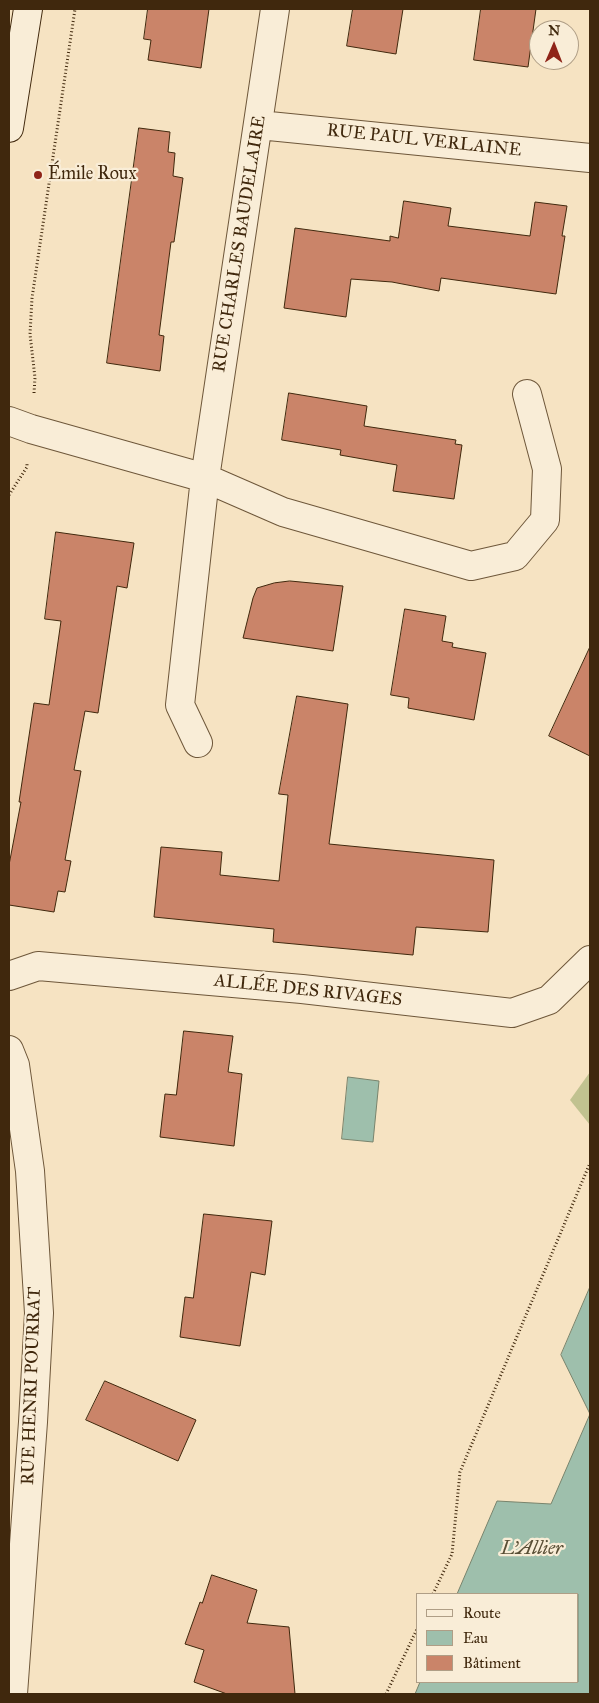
<!DOCTYPE html>
<html>
<head>
<meta charset="utf-8">
<style>
	body { margin:0 }
	#map { position:relative; width:599px; height:1703px; overflow:hidden; background:#f6e3c2; font-family:"IM FELL Great Primer",serif }
	canvas { display:block }
	.frame { position:absolute; inset:0; border:10px solid #40280d; pointer-events:none }
	.legend { position:absolute; left:416px; top:1593px; width:162px; height:90px; box-sizing:border-box; background:#f9edd7; border:1px solid #af9e86; margin:0; padding:6px 9px; list-style:none; font-size:15px; color:#40280d }
	.legend li { display:flex; align-items:center; gap:10px; height:25px }
	.legend b { width:25px; border:1px solid #af9e86 }
	.north { position:absolute; left:529px; top:20px; width:50px; height:50px; box-sizing:border-box; background:#f9edd7; border:1px solid #af9e86; border-radius:50%; rotate:1deg; font-size:14px; font-weight:700; line-height:20px; text-align:center; color:#40280d }
	.north::after { content:''; display:block; margin:auto; width:18px; height:22px; background:#8f2418; clip-path:polygon(50% 0,100% 100%,50% 72%,0 100%) }
</style>
</head>
<body>
<div id="map">
<canvas width="599" height="1703"></canvas>
<div class="frame"></div>
<ul class="legend">
<li><b style="height:6px;background:#f9edd7"></b>Route</li>
<li><b style="height:14px;background:#9ebfac"></b>Eau</li>
<li><b style="height:14px;background:#ca8469"></b>Bâtiment</li>
</ul>
<div class="north">N</div>
</div>
<script>
const context = document.querySelector('canvas').getContext('2d');
context.lineJoin = 'round';
function fillPath(path, color) { context.fillStyle = color; context.fill(path, 'evenodd'); }
function strokePath(path, color, width, dash) { context.strokeStyle = color; context.lineWidth = width; context.lineCap = dash ? 'butt' : 'round'; context.setLineDash(dash || []); context.stroke(path); }
function write(font, color, halo, rows, align = 'center') {
  context.font = font + ' "IM FELL Great Primer",serif'; context.lineWidth = 4.5; context.setLineDash([]); context.textBaseline = 'middle'; context.strokeStyle = halo; context.fillStyle = color; for (const [text, x, y, turn = 0] of rows) {
    context.save(); context.translate(x, y); context.rotate((+turn || 0) * Math.PI / 180); context.textAlign = isNaN(turn) ? turn : align; if (halo) context.strokeText(text, 0, 0); context.fillText(text, 0, 0); context.restore();
  }
}
const green = new Path2D(`
	M590,1072V1125L570,1100Z`);
const water = new Path2D(`
	M348,1077L379,1081L373,1142L342,1139Z
	M590,1287V1694H415L420,1682H578V1594H457L497,1501L551,1504L590,1414L561,1355Z`);
const building = new Path2D(`
	M148,9H209L201,68L148,60L151,40L144,39Z
	M353,9H403L396,54L347,46Z
	M481,9H536L528,67L474,60Z
	M139,128L170,132L168,152L175,153L173,176L183,178L174,242H171L159,335L164,336L160,371L107,363Z
	M404,201L451,208L448,226L530,236L535,202L567,206L562,236H565L556,294L441,278L439,291L392,282L351,279L346,317L284,308L295,228L390,241V236L398,238Z
	M289,393L367,406L364,426L456,440L455,444L462,445L454,499L393,491L397,465L340,455L341,450L282,440Z
	M56,532L134,543L127,588L117,586L98,713L85,711L74,770L81,771L65,860L71,861L65,892L58,891L54,912L9,905V865L21,802H19L34,703L49,705L61,621L45,619Z
	M290,581L343,586L333,651L243,638L253,598L257,588L274,583Z
	M405,609L446,616L442,641L453,643L452,647L486,653L474,720L408,708L409,698L391,695Z
	M590,647V756L549,736Z
	M297,696L348,704L329,844L494,860L488,932L416,927L413,955L273,942L274,929L154,917L161,847L222,852L220,875L279,881L288,795L279,794Z
	M184,1031L233,1036L228,1072L242,1074L234,1146L160,1137L165,1094L176,1095Z
	M204,1214L272,1221L265,1275L251,1272L240,1346L180,1337L185,1297L193,1298Z
	M105,1381L196,1420L178,1461L86,1420Z
	M212,1575L257,1590L247,1623L289,1627L295,1694H227L194,1682L204,1650L185,1644L200,1602L202,1603Z`);
const path = new Path2D(`
	M34,393L35,378L30,334L32,298L75,9
	M9,495L27,467V464
	M433,1594L452,1554L460,1472L590,1163
	M386,1694L418,1627`);
const minor = new Path2D(`
	M259,125L590,158
	M9,421L31,429L205,478L283,512L471,566L515,556L545,520L547,469L527,394
	M198,743L180,705L205,478L275,9
	M9,976L38,966L302,989L512,1013L549,1000L590,960
	M9,1050L15,1065L30,1171L39,1313L33,1422L13,1694`);
const secondary = new Path2D(`
	M9,128L28,9`);
const markers = [
	[38,175,5,"#8f2418"]
];
const streetNames = [
	["RUE PAUL VERLAINE",424,141,6],
	["RUE CHARLES BAUDELAIRE",240,244,-81],
	["ALLÉE DES RIVAGES",308,991,6],
	["RUE HENRI POURRAT",32,1386,-88]
];
const poiNames = [
	["Émile Roux",48,175]
];
const waterNames = [
	["L'Allier",532,1549]
];
fillPath(green, '#c1c290');
fillPath(water, '#9ebfac');
strokePath(water, '#78836c', 1);
fillPath(building, '#ca8469');
strokePath(building, '#40280d', 1);
strokePath(minor, '#6e573a', 30);
strokePath(secondary, '#40280d', 30);
strokePath(path, '#40280d', 3, [1, 2.5]);
strokePath(minor, '#f9edd7', 28);
strokePath(secondary, '#f9edd7', 28);
for (const [x, y, r, color] of markers) { const dot = new Path2D(); dot.arc(x, y, r, 0, 2 * Math.PI); context.fillStyle = color; context.fill(dot); strokePath(dot, '#f9edd7', 2); }
write('18px', '#40280d', '#f9edd7', streetNames);
write('18px', '#40280d', '#f9edd7', poiNames, 'left');
write('italic 19px', '#584e35', '#f9edd7', waterNames);
</script>
</body>
</html>
